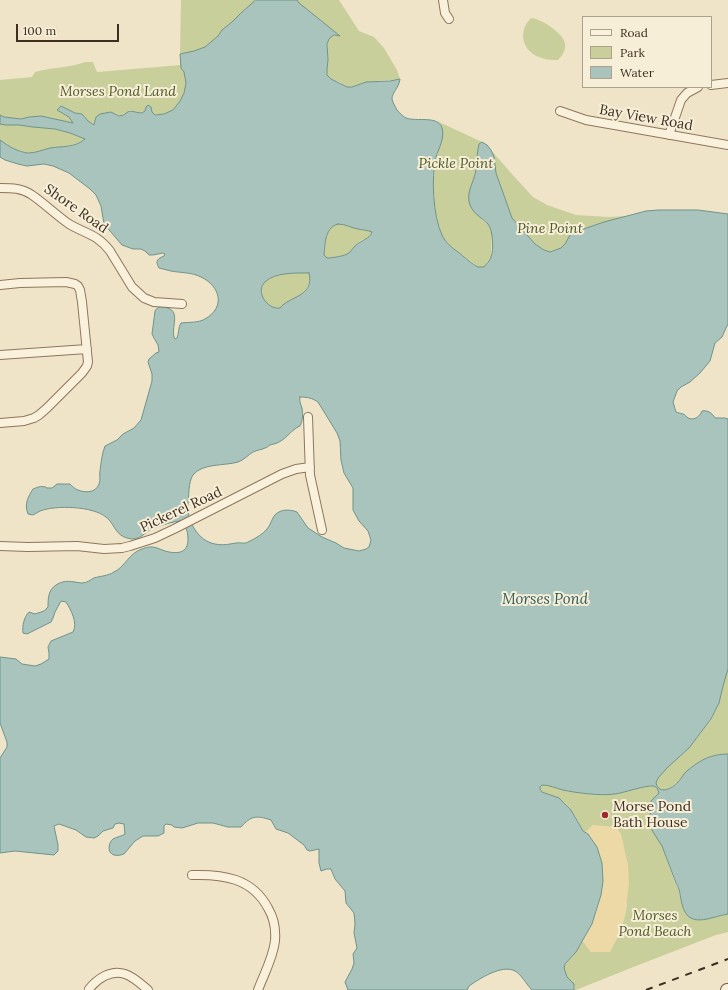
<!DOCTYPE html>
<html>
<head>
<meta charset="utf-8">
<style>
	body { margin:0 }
	#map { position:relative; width:728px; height:990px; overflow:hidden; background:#f0e4c8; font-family:Lora,serif }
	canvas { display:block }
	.legend { position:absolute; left:582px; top:16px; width:130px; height:72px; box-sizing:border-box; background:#f7eed8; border:1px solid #ada18e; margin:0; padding:5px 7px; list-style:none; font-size:12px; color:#3d2e20 }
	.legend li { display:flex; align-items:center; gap:8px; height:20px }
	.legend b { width:20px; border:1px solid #ada18e }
	.scale { position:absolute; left:16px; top:24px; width:103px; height:18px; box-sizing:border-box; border:2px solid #3d2e20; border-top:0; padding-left:5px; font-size:12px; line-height:14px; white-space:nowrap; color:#3d2e20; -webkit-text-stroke:3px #f7eed8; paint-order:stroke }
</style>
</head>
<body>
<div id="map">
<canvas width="728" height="990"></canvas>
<ul class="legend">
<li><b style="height:5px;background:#faf1dc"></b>Road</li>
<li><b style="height:11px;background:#c9cf9b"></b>Park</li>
<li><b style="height:11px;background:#a9c4bc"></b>Water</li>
</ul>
<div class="scale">100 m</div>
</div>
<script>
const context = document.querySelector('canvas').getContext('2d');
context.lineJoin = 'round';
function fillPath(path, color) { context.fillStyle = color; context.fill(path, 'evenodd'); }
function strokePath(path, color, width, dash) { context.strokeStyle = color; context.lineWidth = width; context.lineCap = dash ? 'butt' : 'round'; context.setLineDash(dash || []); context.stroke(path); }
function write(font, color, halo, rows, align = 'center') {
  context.font = font + ' Lora,serif'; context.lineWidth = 4; context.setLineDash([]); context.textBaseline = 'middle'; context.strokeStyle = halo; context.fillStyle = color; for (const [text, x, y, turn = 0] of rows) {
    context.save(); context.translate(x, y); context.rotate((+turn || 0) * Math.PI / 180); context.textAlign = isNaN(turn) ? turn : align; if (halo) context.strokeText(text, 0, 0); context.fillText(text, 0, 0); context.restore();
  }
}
const green = new Path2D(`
	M181,0H256L240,14L232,22L222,30L218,36L205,47L194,51L180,54Z
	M297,0H339L359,31L374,37L384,48L397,70L400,79C388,81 370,80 360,84C356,85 352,87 348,87C345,86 342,84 339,82C337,81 333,82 331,79C324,74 328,66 328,59C329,49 323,34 339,36L314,15L298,3Z
	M531,18C540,18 563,33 565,43C566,50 563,55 558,60C553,60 547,60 542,58C529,55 520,42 524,29C525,25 528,21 531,18Z
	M85,62H93L97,72L181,65C181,69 184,70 185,73C189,88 179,112 163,114C156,116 151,112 145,111L142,113H136L130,110C122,117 120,116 111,112L96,117L94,125L88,121L82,114L75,113L61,106L57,110L69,117L74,124L41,116L29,117L21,119L4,117L0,115V80L32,77L35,72C52,67 69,68 85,62Z
	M437,121L482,142L479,144C476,160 478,173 470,188L482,220L489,225L492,232L491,257L484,267H478L451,247L442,237L438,224L434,208V174L436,159L442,138L441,125Z
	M0,124L6,125H19L33,127L55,129L70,133L85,139C74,147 66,146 53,148C47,149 43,151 38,152C24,155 10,148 0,140Z
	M491,150L511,173L533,197L547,205L576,215L609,217L626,216L575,232L570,235L565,244L561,248L550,252L544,250L535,244L512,218L496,173L494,157Z
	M338,224C346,224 351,228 358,229C363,230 368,230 372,232C370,238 365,238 360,241C355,245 353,250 349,253C345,256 332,258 327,258L324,255C325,244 325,227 338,224Z
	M309,273C314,292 292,300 280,308C267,310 255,292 265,282C275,272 296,273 309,273Z
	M728,669V754C712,753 695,762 685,774C680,779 677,784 670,788C667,789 664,791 661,790C659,789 656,785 656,783C657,774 681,756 687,750C694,742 706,727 712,718C714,714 717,709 718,705C722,693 723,681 728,669Z
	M542,785C549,785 555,788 563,790C577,793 600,796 615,794C623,793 647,785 654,786C657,787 658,790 659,793L651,801L652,809L649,818L651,828L662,846L675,883L678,888L683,908L685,913L697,920L712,918L728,914V932L716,935L641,964L576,990H574L575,987C569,980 564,974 564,966L576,952L583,941L591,952L619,935L625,915L627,904L593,825L586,832L583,831C577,819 570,804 558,798C552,794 541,795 540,787Z`);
const sand = new Path2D(`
	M593,825L616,827L621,834L628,865L629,884L625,915L619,935L610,952H591L583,941C586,936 589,930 592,925C602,900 610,865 593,841C591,838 589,834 586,832Z`);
const water = new Path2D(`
	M256,0H297L299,3L314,15L340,36L334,35L331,37L329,39L327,44L328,60L327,69V75L331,79L347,87H352L366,82L390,81L400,79C399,88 392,92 392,99C393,103 395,106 397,110C400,113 402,116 406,118C417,122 438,115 442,128C445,137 439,148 436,157C431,178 433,216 442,235C445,242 452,248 458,252C463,256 473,265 478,267C479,267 483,267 484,267C486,264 490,261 491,257C494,250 493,230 488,224C481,217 471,213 469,201C467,190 475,180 476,169C477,161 477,152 479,144L482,142L487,145L491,150L494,157L496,173L512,218L535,244L544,250L550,252L561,248L565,244L570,235L575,232L604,222L646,211L658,210H698L728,214V324L726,328L722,337L715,343L710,361L700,373L690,382L681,387L677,391L673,402L676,412C678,413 680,413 683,414C685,414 686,417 688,418C695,421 700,416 702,411C708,410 712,413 715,418H725L728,419V669L723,686L719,703L711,719L689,748L668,767L658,778L656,783C659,795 672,789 678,782C680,780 682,777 684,774C686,771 697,763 701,761C709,756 719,754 728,754V914C710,917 688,930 682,904C680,896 680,889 676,883L662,846L653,832L649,823V818L652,809L651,801L659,793C658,790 657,787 654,786C646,785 623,793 615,794C600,796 577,793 563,790C555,788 550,785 542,785L540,787V789L542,792L559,798L571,810L583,831L588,834L597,847L602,863L603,881L601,895L592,924L576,952L565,964L564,968L567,977L574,984V990H532C527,985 521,974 515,971C502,964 479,979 469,986L467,990H348L345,982L352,969L354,963L353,954L357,948L354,933L355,924L354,913L346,903L345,891L335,879L331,869H327L321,871L319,863V849L310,851L307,850L304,845L288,833L276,829L271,820C256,815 251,816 241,827H228L213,823H198L182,828L174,827L172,825L166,824L164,826V833L158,836H143L135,841L124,854C121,855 118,856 114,855C107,853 108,843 113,839C117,837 122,836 125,834L124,824L119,823L115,824L113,828L103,831L98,836L94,838L86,837L76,830L59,824L54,826L58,845V851L54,855L15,851L0,853V758L7,747V742L0,723V657L16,659L22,664L35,666L41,664L49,659V653L48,647L51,641L73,632C78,623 71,610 66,602L61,601L55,612L53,618L51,622L27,634L23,633C22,626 24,617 29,612L35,614L44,611L48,607C48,599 48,590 56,585C65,579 72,582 82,583C87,583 90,580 94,578C100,576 108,576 114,572C125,567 129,553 142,549C147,547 151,546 157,548C160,549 162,550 165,551C176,554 187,554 188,541C188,533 187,527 181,521C174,521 159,526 152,529C145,532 141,539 133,539C115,538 116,525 106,517C92,506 56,505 40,511C38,512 35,514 33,515L28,514C24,504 28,497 33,489C38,487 43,485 47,488H52L57,484H70C72,486 75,489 78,490C85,493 96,493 99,484C101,480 99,475 100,471C101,462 102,454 105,446L117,440L123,434L134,428L141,420L152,381V374L148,362L149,359L156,353L159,352L158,345L154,338L152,334L155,311C157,308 159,306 163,307C184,309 169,329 175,339L177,338C179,334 178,327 181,323C189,322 198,323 205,319C226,307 220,286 201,277C191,272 181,273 171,271C167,270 163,269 159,268C155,261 157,259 164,256L165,254L163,253L153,255H149L145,251L141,249H133L122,245L104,224L101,206L96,195L90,189L69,173L53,166L44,164L27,166L18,164L5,160L0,157V140C8,146 18,152 28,153C36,153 42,150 50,148C62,146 75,148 85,139L70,133L55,129L33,127L19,125H6L0,124V115L4,117L21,119L29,117L41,116L73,123L69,117L57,110L61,106L75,113L82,114L88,121L94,125L96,117L100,114L111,112L119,116L124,115C130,108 134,113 142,113L145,111L146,107L148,105L151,107L152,112L155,115L164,114L173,110L180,101L184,93L186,83L184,72L181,68L180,54L194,51L205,47L218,36L222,30L232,22L240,14ZM338,224C346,224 351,228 358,229C363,230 367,230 372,232C370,239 361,240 355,246C353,248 351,251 349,253C345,256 332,258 327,258L324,255C325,244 325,227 338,224ZM309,273C315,297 289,296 280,308C267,310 255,291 265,282C275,272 296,273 309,273ZM300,397C307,397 312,398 318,402L337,433L340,441L341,460L344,473L353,488V510L359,521L368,531L371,540L369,547L366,549L359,551L344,548L336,543L322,537L308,528L297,512C292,510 284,509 279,512C272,515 272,523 267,529C263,534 256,538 250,541C243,545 243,542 236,543C234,543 232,544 230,544C225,545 220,545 215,544C198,541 187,521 188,505C189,497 188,482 193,475C202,463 225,466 238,462C244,460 248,455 253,452C257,450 261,450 265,448C268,447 267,447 270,445C273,444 276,444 279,442C287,438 291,430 300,426C303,420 303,414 302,408C301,404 299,402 300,397Z`);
const minor = new Path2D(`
	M443,0L445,13L449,19
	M711,85L728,83
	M560,111L586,120L728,145
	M669,135L681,100L687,93L698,87
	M0,188C12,188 22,188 32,195C45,204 56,215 69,224C86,234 97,234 110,251L132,287L144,298L154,302L182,304
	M0,285L20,283L66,282L75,284L78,286L80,290L82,302L88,362L87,366L82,373L47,408L39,415L34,418L24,421L0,423
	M0,355L87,349
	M308,417L310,475L322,530
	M0,546L28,547L77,546L104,549L122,548L130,546L155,538L174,529L282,474L296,469L310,467
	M192,875C223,874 252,878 268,908C274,918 276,929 275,941C273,958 264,974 258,990
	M89,989C97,979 111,969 125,974C134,977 141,984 148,990`);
const secondary = new Path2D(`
	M727,990H728`);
const rail = new Path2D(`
	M646,990L728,959`);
const markers = [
	[605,815,4,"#9e2a2b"]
];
const parkNames = [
	["Morses Pond Land",118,92],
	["Pickle Point",456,164],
	["Pine Point",550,229],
	["Morses",655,916],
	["Pond Beach",655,932]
];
const streetNames = [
	["Bay View Road",646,118,10],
	["Shore Road",76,209,35],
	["Pickerel Road",181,510,-25]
];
const poiNames = [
	["Morse Pond",613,807],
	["Bath House",613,823]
];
const waterNames = [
	["Morses Pond",545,600]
];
fillPath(green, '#c9cf9b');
fillPath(sand, '#ecd9a5');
fillPath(water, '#a9c4bc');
strokePath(water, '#6f938a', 1);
strokePath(minor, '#8d765c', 10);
strokePath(secondary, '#6f573f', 14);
strokePath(minor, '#faf1dc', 8);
strokePath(secondary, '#faf1dc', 12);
strokePath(rail, '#3d2e20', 2, [7, 7]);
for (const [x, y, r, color] of markers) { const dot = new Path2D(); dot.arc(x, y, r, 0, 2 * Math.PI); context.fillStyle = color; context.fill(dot); strokePath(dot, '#f7eed8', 1.5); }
write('italic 14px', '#4d5a26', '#f7eed8', parkNames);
write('14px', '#3d2e20', '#f7eed8', streetNames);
write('14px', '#3d2e20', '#f7eed8', poiNames, 'left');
write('italic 15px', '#2f5d5a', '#f7eed8', waterNames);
</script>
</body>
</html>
